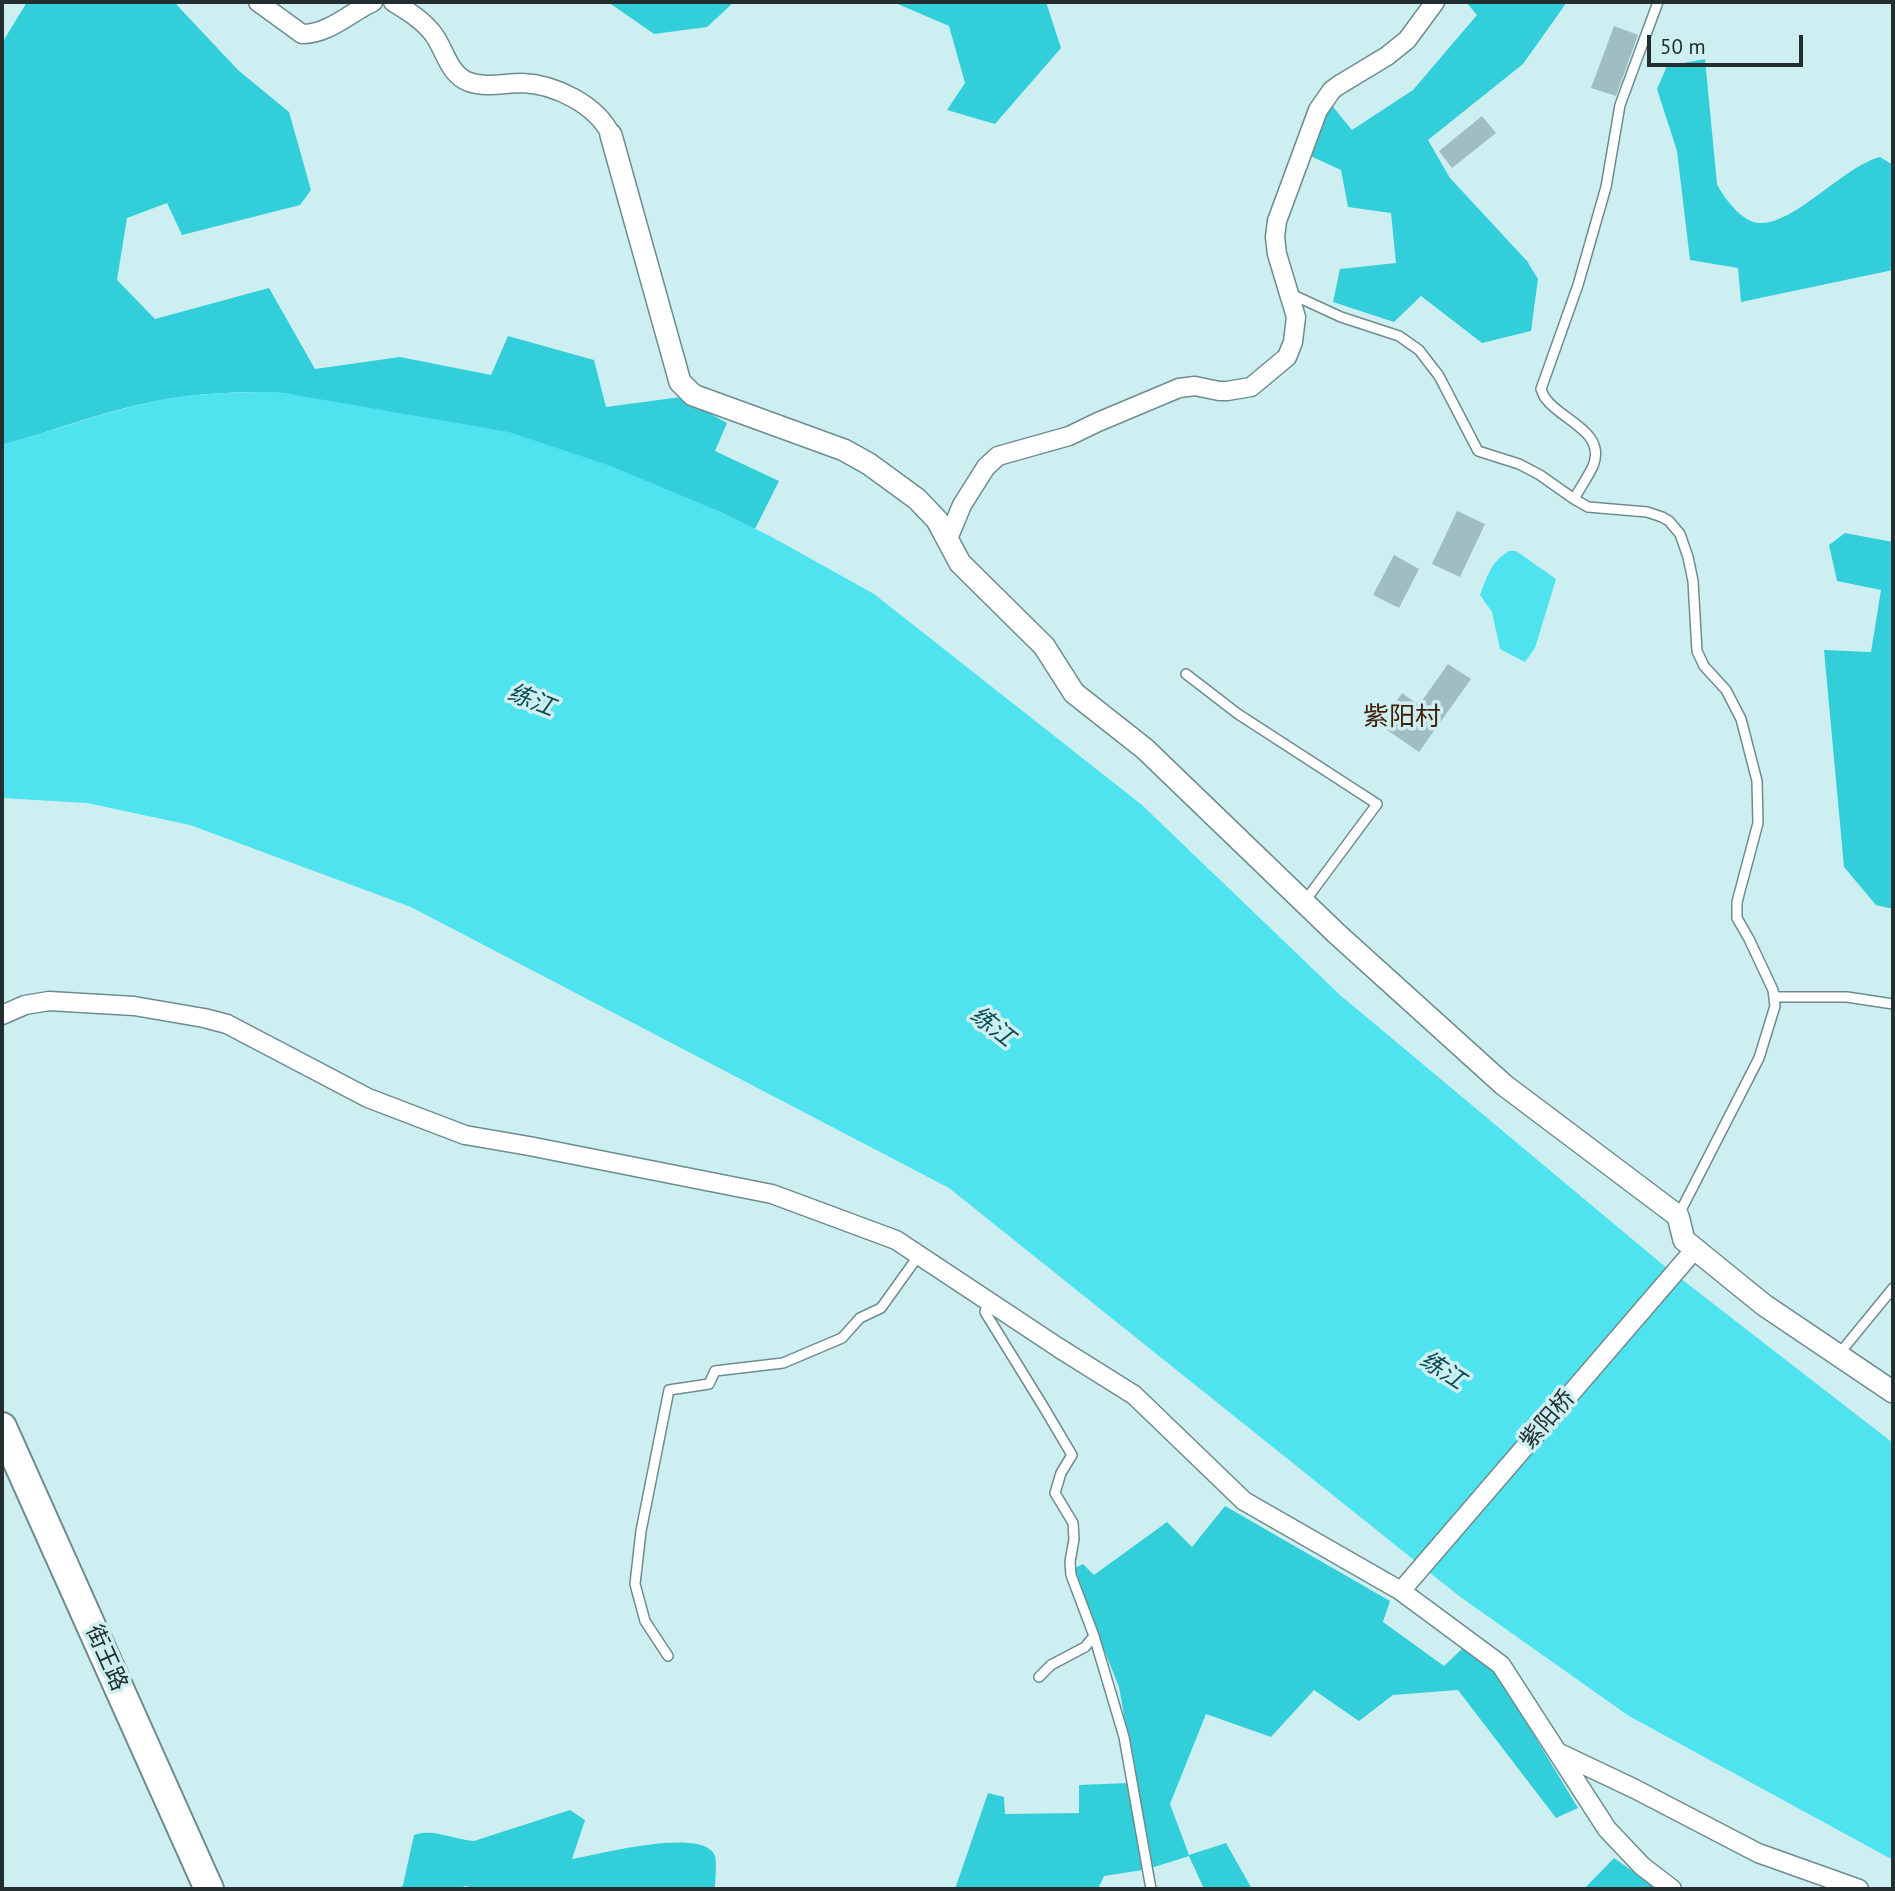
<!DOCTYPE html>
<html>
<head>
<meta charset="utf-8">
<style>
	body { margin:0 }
	#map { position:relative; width:1895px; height:1891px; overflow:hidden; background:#ceeff1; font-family:"PT Sans",sans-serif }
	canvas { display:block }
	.frame { position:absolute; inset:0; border:4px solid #222e2f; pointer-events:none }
	.scale { position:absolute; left:1647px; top:35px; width:156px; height:32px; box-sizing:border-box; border:4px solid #222e2f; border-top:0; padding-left:9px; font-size:21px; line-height:24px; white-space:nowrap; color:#222e2f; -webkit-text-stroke:5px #ceeff1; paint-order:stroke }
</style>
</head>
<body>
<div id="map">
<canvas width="1895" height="1891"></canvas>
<div class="frame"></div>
<div class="scale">50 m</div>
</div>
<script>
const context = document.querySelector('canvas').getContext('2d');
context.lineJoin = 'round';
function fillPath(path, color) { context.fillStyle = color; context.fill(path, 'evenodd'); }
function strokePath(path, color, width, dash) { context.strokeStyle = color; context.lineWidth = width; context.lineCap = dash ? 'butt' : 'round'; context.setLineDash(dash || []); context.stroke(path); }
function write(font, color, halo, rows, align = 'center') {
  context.font = font + ' "PT Sans","Noto Sans SC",sans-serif'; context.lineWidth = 7; context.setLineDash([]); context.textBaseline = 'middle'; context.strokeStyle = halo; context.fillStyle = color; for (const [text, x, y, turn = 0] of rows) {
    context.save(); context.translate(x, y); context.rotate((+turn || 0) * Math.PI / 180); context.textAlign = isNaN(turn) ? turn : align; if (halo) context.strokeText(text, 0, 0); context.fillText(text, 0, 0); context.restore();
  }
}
const forest = new Path2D(`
	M27,2H174L238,70L289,112L311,190L300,205L182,235L167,203L127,218L117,280L155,319L269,288L315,369L400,357L491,375L508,336L594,360L606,407L681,397L727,423L715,451L779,481L755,529L716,510L284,393C241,391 198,393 156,401C103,411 53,431 2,445V43Z
	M608,2H734L707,27L654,34Z
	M893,2H1046L1061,48L995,124L947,110L965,83L949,26Z
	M1466,2H1567L1523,64L1428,140L1450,178L1527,261L1538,279L1531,331L1482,343L1421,296L1394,322L1333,302L1340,269L1396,263L1391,213L1348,207L1341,170L1306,154L1329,102L1352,130L1413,90L1477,15Z
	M1705,59L1717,184C1721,192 1725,198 1732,206C1738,213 1748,222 1758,223C1794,226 1842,167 1880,157L1893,165V270L1741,302L1738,268L1690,260L1677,151L1657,89L1667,66Z
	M1845,533L1893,542V909L1876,905L1844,867L1824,650L1871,652L1881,590L1837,581L1829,545Z
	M1225,1506L1390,1601L1383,1622L1444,1666L1463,1648L1497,1674L1578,1808L1556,1818L1458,1690L1393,1695L1359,1721L1314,1690L1271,1737L1206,1714L1170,1804L1189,1855L1226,1843L1252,1889H1204L1189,1856L1151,1868L1119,1687L1079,1587L1075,1568L1083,1564L1094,1575L1167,1522L1192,1547Z
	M1128,1783L1143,1870L1104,1876L1098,1889H955L988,1793L1004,1797L1005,1814L1079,1813V1785Z
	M570,1810L585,1820L572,1859C597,1855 704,1826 715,1856C717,1863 715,1881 715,1889H471L466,1886L456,1889H400L403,1885L414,1835C435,1828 453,1840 474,1841Z
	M1614,1858L1658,1889H1584Z`);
const water = new Path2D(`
	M258,392L284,393L509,432L611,466L716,510L770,536L874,594L1142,805L1340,995L1662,1264L1893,1443V1860L1629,1716L1459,1596L949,1188L411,907L190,825L87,803L2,798V445C52,431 101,413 151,402C186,394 222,393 258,392Z
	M1509,551H1516L1556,579L1535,648L1525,662L1500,649L1492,612L1480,595C1488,575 1490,563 1509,551Z`);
const building = new Path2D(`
	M1614,26L1638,35L1616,96L1591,88Z
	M1482,116L1496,133L1452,168L1439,151Z
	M1457,511L1485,524L1460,577L1432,564Z
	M1394,555L1419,569L1399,608L1373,595Z
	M1448,664L1471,679L1419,752L1374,721L1386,703L1392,708L1402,693L1419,705Z`);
const service = new Path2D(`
	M1291,294L1341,317L1399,336L1419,350L1439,376L1478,451L1519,464L1540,475L1574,499L1588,507L1647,512L1662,517L1669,521L1680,534L1688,557L1693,581L1697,651L1704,666L1726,690L1741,719L1757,781L1758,823L1737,902V918L1749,939L1773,990L1775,1006L1759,1058L1678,1216
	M1574,499C1580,488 1588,477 1593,466C1607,432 1561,420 1546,399C1543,396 1543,393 1541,389L1578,285L1606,187L1620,105L1658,2
	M1186,674L1238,714L1377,804L1305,901
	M1774,997H1847L1893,1004
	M988,1301L985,1312L1043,1406L1072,1455L1061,1473L1055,1493L1073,1523L1074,1539L1070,1562L1071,1575L1094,1636L1085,1647L1051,1665L1039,1677
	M1839,1354L1893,1288
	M1094,1636L1124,1737L1151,1889
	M668,1656L645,1621L635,1584L641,1531L669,1390L709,1384L715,1371L783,1363L842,1338L860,1318L881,1308L919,1255`);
const minor = new Path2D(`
	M258,2L302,34C329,34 349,13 373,2
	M393,2C408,11 424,21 434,35C445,50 449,75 469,82C487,88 504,83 522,83C555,84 597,105 611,135
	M947,541L962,505L986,467L998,456L1069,436L1098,422L1179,388L1195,386L1219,391H1227L1251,387L1287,357L1293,342L1296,317L1277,254L1275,237L1277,221L1318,110L1332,90L1339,85L1387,56L1407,40L1435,2
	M2,1015L25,1005L49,1001L134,1006L204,1018L227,1024L368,1098L465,1135L529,1146L772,1194L896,1240L1059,1348L1134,1395L1244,1501L1401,1591L1501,1665L1607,1829L1642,1866L1672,1889
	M1401,1591L1695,1249
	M1557,1752L1635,1789L1758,1853L1859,1889`);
const tertiary = new Path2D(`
	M611,135L680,382L693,395L844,450L869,464L917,499L937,520L960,563L1044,646L1074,693L1145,749L1337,934L1504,1085L1678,1216L1684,1240L1695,1249L1764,1305L1893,1392`);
const primary = new Path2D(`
	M2,1427L209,1889`);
const streetNames = [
	["紫阳桥",1548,1420,-49],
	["街王路",106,1658,66]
];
const waterNames = [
	["练江",531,701,21],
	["练江",992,1027,38],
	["练江",1442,1371,33]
];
const quarterNames = [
	["紫阳村",1402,718]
];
fillPath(forest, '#32cfda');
fillPath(water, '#4ee3ee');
fillPath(building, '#9fbec1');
strokePath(service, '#6e8c8e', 12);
strokePath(minor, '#6e8c8e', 21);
strokePath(tertiary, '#6e8c8e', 24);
strokePath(primary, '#6e8c8e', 32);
strokePath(service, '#fff', 9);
strokePath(minor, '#fff', 18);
strokePath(tertiary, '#fff', 21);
strokePath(primary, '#fff', 28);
write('23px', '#222e2f', '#ceeff1', streetNames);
write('italic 24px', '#094c51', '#ceeff1', waterNames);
write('26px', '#42210b', '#ceeff1', quarterNames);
</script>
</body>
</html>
